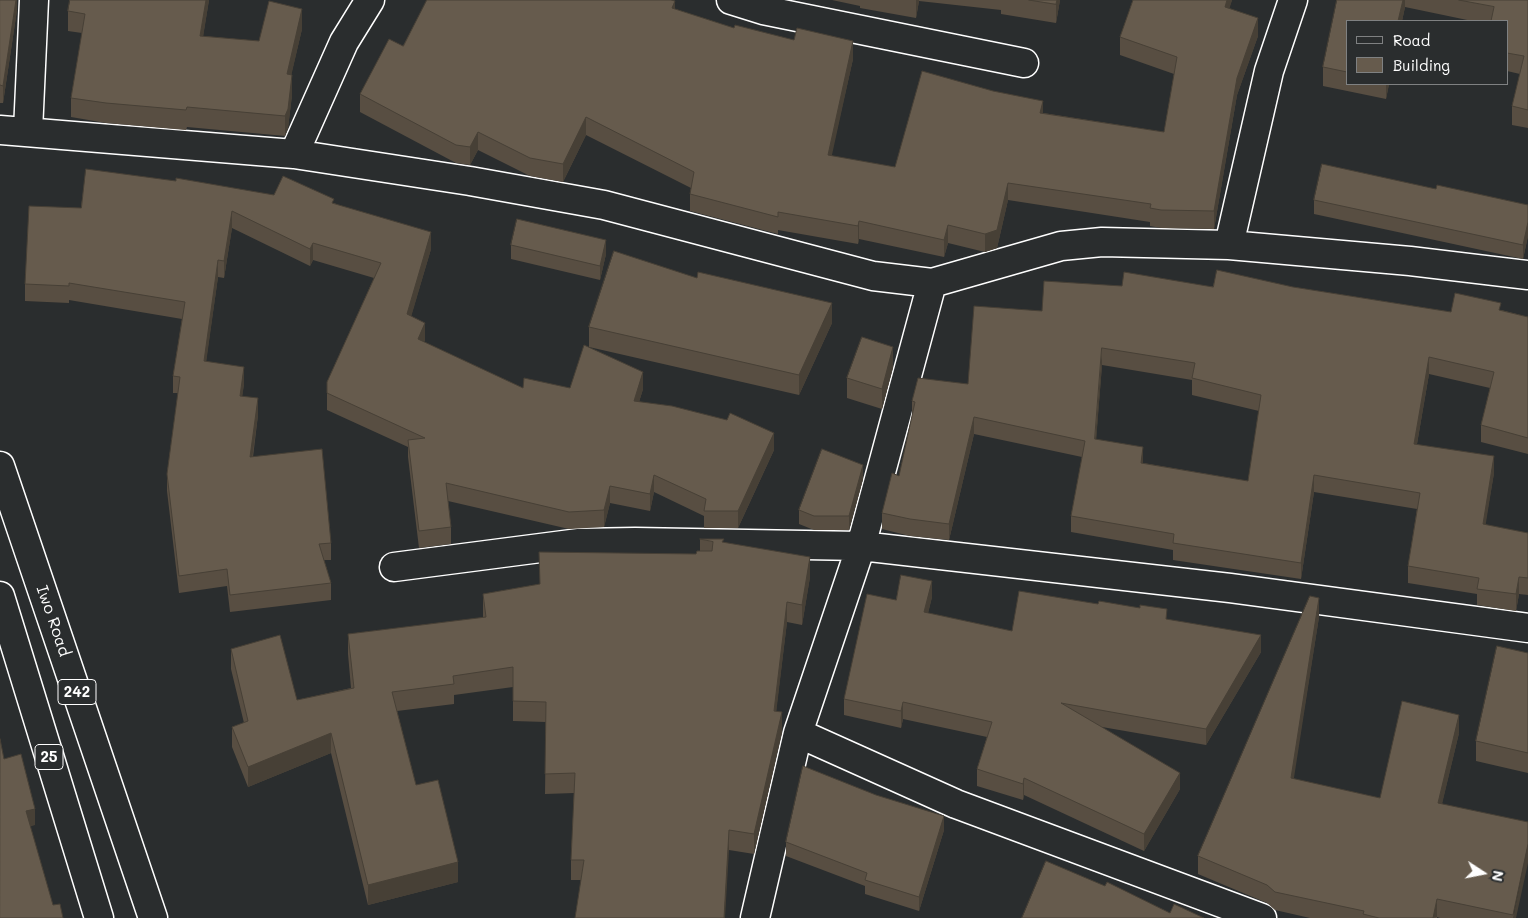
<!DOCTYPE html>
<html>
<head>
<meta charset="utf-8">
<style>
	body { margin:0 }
	#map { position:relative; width:1528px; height:918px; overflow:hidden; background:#2a2d2e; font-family:Mali,sans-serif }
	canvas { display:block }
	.legend { position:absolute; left:1346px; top:20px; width:162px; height:65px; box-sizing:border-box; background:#2a2d2e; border:1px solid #7f8182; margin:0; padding:6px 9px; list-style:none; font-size:15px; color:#fff }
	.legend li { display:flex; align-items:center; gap:10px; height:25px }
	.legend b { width:25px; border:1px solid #7f8182 }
	.north { position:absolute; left:1458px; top:848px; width:50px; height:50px; -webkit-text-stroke:4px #2a2d2e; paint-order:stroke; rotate:101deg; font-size:14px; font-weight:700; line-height:20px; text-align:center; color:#fff }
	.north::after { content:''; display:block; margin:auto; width:18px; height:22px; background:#fff; clip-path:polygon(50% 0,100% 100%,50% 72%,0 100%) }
</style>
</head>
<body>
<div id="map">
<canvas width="1528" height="918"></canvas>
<ul class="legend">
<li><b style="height:6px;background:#2a2d2e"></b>Road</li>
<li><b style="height:14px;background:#665b4d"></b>Building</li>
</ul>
<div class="north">N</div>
</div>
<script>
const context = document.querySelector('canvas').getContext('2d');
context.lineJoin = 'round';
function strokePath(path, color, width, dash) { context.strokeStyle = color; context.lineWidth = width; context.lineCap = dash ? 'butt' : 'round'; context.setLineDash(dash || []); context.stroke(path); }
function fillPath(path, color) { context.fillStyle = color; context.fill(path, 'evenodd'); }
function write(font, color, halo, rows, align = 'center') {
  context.font = font + ' Mali,sans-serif'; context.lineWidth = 4.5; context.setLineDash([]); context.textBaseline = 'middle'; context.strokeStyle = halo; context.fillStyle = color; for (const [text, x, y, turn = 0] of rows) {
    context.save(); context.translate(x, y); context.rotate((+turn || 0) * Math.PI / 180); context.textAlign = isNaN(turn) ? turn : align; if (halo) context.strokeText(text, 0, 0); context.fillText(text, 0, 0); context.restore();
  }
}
const minor = new Path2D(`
	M731,0L763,10L1024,63
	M0,130L294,154L470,181L604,205L873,276L932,283L1061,246L1102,242L1229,245L1410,261L1528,275
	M28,131L34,0
	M294,154L344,42L370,0
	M1229,245L1269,71L1293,0
	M394,567L579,543L635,542L861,546L1230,588L1528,628
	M798,733L956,804L1262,918
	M755,918L798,733L861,546L932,283`);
const major = new Path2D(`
	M0,466L153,918
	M0,596L99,918`);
const wall = new Path2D(`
	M0,0H17V10L3,103H0Z
	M209,0L203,36L259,41L302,29L291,75L292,95L288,128L285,136L187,127L186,130L106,123L71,117V98L82,33L68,31V11Z
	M832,0H1060L1056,23L1001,14V10L919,1L916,18L860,8V6Z
	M1133,0H1232L1229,8L1258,36L1237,95L1214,229L1161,228L1150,226V222L1008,200L997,248L985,252L948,243L944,257L859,239L858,244L778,230V234L690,211V194L691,188L586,135L563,182L530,176L478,150L470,165L456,163L360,112V94L403,46L675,9L734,28L853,59L831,156L895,167L1043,113L1164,132L1174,74L1120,55V37Z
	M1342,0H1528V128L1512,125V106L1520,74L1507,71V21H1472L1405,7L1402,21H1347V84H1389L1386,99L1323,86V67Z
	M1436,189L1528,205V236L1523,259L1314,214V200Z
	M274,195L334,203L431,249L411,316L425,340L424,342L523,388L643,389L639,402L774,450L738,528H704V516L654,492L650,511L610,503L604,527L569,529L448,501L451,527V544L419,548L408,457V447L327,410V382L374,278L313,260L310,266L232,228L224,278L218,277L206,361L244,384L242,396L258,415L253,457L331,543V560H324L331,583V600L230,612L227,586L179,593L167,491V474L178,393H173V376L182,319L69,300V303L25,301V284L81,208Z
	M511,245L606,254L600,280L511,259Z
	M1122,286L1293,287L1451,312L1501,310L1528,317V454L1481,442V425L1490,388L1429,374L1417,444L1494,473L1485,525L1528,533V595L1519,594L1516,611L1477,605V594L1408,583V566L1417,509L1314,492L1301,579L1173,560V550L1071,532V516L1082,457L974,434L949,540L910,536L882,529V513L899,476L912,418V401L968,384L1042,311ZM1102,365L1192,380V395L1259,411L1248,481L1143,463L1096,439Z
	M832,323L799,395L589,347V327Z
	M893,367L882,409L847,398V378Z
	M863,479L849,530H814L799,524V510Z
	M700,539L724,542L810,577L802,625L787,622L776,711L782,732L754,854L729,850L581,880H571V860L574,793L545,794L546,722L513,721V687L454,695V704L397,711L416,785L458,882L368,905L331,753L248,787L232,747V727L244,723L231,669V649L297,700L351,688L348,654V634L483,618V594L540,584L696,554L700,551Z
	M932,597L928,613L1012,631L1167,619L1261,652L1206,745L1102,727L1180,789L1144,851L1024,795L1023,800L977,786V769L987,737L903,719L901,728L844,715V699L896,600Z
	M1319,617L1293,779L1380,798L1459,733L1442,803L1516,918H1440L1437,917V918H1310L1275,910L1267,903L1198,874V856Z
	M1528,653V773L1476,761V741Z
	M944,830L919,911L865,894V886L786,856V842Z`);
const shadedWall = new Path2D(`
	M16,0H17V10L3,103V86Z
	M206,0H209L200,56V36Z
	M916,0H919V1L916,18Z
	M1057,0H1060L1056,23V4Z
	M1227,0H1232L1225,24V7Z
	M1403,0H1405V7L1402,21H1398Z
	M675,1V19L672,8Z
	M302,9V29L287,94V74Z
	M1258,18V36L1237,95L1214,229V211L1237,78Z
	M853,41V59L828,173V155Z
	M292,75V95L288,128L285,136V116Z
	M1386,84H1389L1386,99Z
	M1043,101V119L1040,113Z
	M586,117V135L563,182V164Z
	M478,132V150L470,165V147Z
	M1008,183V200L997,248L985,252V234Z
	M232,211V228L224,278V261Z
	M859,221V239L858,244V226Z
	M1528,222V236L1523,259V245Z
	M948,225V243L944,257V240Z
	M431,232V249L407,331V314Z
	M606,240V254L600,280V266Z
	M313,243V260L310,266V249Z
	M218,260V277L204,378V361Z
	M832,303V323L799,395V375Z
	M425,323V340L418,356V339Z
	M893,347V367L882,409V389Z
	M1102,348V365L1095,455V439Z
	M1429,357V374L1414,461V444Z
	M244,367V384L240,413V396Z
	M643,372V389L634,418V401Z
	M258,398V415L250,474V457Z
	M974,417V434L949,540V524Z
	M774,433V450L738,528V511Z
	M1143,447V464L1141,463Z
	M1494,456V473L1483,541V524Z
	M863,465V479L849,530V516Z
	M654,475V492L650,511V494Z
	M1314,475V492L1301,579V563Z
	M610,486V503L604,527V510Z
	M810,557V577L802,625V605Z
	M1519,577V594L1516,611V594Z
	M932,581V597L924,629V612Z
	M1319,598V617L1291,797V778Z
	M787,602V622L774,731V711Z
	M1261,635V652L1206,745V729Z
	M903,702V719L901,728V711Z
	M782,712V732L754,854V834Z
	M1459,715V733L1438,821V803Z
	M331,733V753L248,787V767Z
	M1180,773V789L1144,851V834Z
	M1024,778V795L1023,800V784Z
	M35,809V825L26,828V811Z
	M944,816V830L919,911V897Z
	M729,830V850L725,918H724Z
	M1528,844V863L1516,918H1513Z
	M458,862V882L368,905V885Z
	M1437,899V917L1433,918Z`);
const building = new Path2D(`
	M0,0H16L3,86L0,85Z
	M70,0H206L200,36L259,41L269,1L302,9L287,74L292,75L288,109L285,116L187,107L186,110L106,103L71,98L85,14L68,11Z
	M427,0H671L675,1L672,8L734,28L735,25L794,40L797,28L853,41L828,155L895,167L922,71L993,91L1043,101L1040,113L1164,132L1177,57L1120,37L1133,0H1227L1225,7L1258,18L1237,78L1214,211L1161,210L1150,208L1151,204L1008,183L997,230L985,234L948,225L944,240L859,221L858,226L778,212V217L690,194L694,172L586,117L563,164L530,158L478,132L470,147L456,145L360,94L389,39L403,46Z
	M1029,0H1057L1056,4Z
	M1337,0H1403L1398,21H1347V72L1323,67Z
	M1459,0H1528V110L1512,106L1524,56L1507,53V21H1491L1494,7Z
	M1322,164L1436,189L1437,185L1528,205V222L1523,245L1314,200Z
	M86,169L176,181V178L274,195L283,176L334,199L332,203L431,232L407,314L425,323L418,339L523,388L524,378L570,388L584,345L643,372L634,401L672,406L727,420L730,413L774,433L738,511H704L706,499L654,475L650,494L610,486L604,510L569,512L446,483L451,527L419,531L408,440L425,438L327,393V382L381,263L313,243L310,249L232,211L224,261L218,260L204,361L244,367L240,396L258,398L250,457L322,449L331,543L319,544L331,583L230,595L227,569L179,576L167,474L180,377L173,376L185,302L69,283V286L25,284L29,206L81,208Z
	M517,219L606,240L600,266L511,245Z
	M614,251L697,278L698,272L832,303L799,375L589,327Z
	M1217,270L1293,287L1451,312L1455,293L1501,303L1499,310L1528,317V438L1481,425L1494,372L1429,357L1414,444L1494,456L1483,524L1528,533V578L1519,577L1516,594L1477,589L1479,578L1408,566L1420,493L1314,475L1301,563L1173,543L1174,534L1071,516L1085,441L974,417L949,524L910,519L882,513L892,473L899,476L915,402L912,401L918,378L968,384L974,306L1042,311L1044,281L1122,286L1124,272L1213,287ZM1102,348L1195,363L1192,378L1261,395L1248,481L1141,463L1143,447L1095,439Z
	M862,337L893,347L882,389L847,378Z
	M822,449L863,465L849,516H814L799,510Z
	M700,539H724L722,542L810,557L802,605L787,602L774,711L782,712L754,834L729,830L724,918H575L584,860H571L575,773L545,774L546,702L513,701V667L453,676L454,684L392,692L416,785L438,780L458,862L368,885L331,733L248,767L232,727L248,721L231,649L280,635L297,700L354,688L348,634L486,617L483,594L540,584L539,552L696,554L697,551H712L713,542Z
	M901,575L932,581L924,612L1012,631L1019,591L1098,604L1099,601L1140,608V605L1167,609L1166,619L1261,635L1206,729L1061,703L1180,773L1144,834L1024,778L1023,784L977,769L992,722L903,702L901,711L844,699L867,594L896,600Z
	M1310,596L1319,598L1291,778L1380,798L1402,701L1459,715L1438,803L1528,822V844L1513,915L1437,899L1433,918H1379L1363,914L1364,911L1275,892L1267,885L1198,856Z
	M1497,646L1528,653V753L1476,741Z
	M0,739L4,759L21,754L35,809L26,811L53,905L60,904L63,918H0Z
	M803,766L876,795L944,816L919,897L865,880L867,873L786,842Z
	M1046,861L1105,886L1107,882L1170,913L1174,904L1204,918H1022Z`);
const shields = [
	[77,692,38],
	[49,757,28]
];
const shieldNames = [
	["242",77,692],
	["25",49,757]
];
const streetNames = [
	["Iwo Road",53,621,71]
];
strokePath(minor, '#fff', 31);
strokePath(major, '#fff', 31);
strokePath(minor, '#2a2d2e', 28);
strokePath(major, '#2a2d2e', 28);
fillPath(wall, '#584e42');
fillPath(shadedWall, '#474036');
fillPath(building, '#665b4d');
strokePath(building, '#474036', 1);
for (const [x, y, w] of shields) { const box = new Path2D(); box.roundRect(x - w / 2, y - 12.5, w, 25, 4); context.fillStyle = '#2a2d2e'; context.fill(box); strokePath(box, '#fff', 1); }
write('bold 15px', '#fff', null, shieldNames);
write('16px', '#fff', '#2a2d2e', streetNames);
</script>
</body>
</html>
